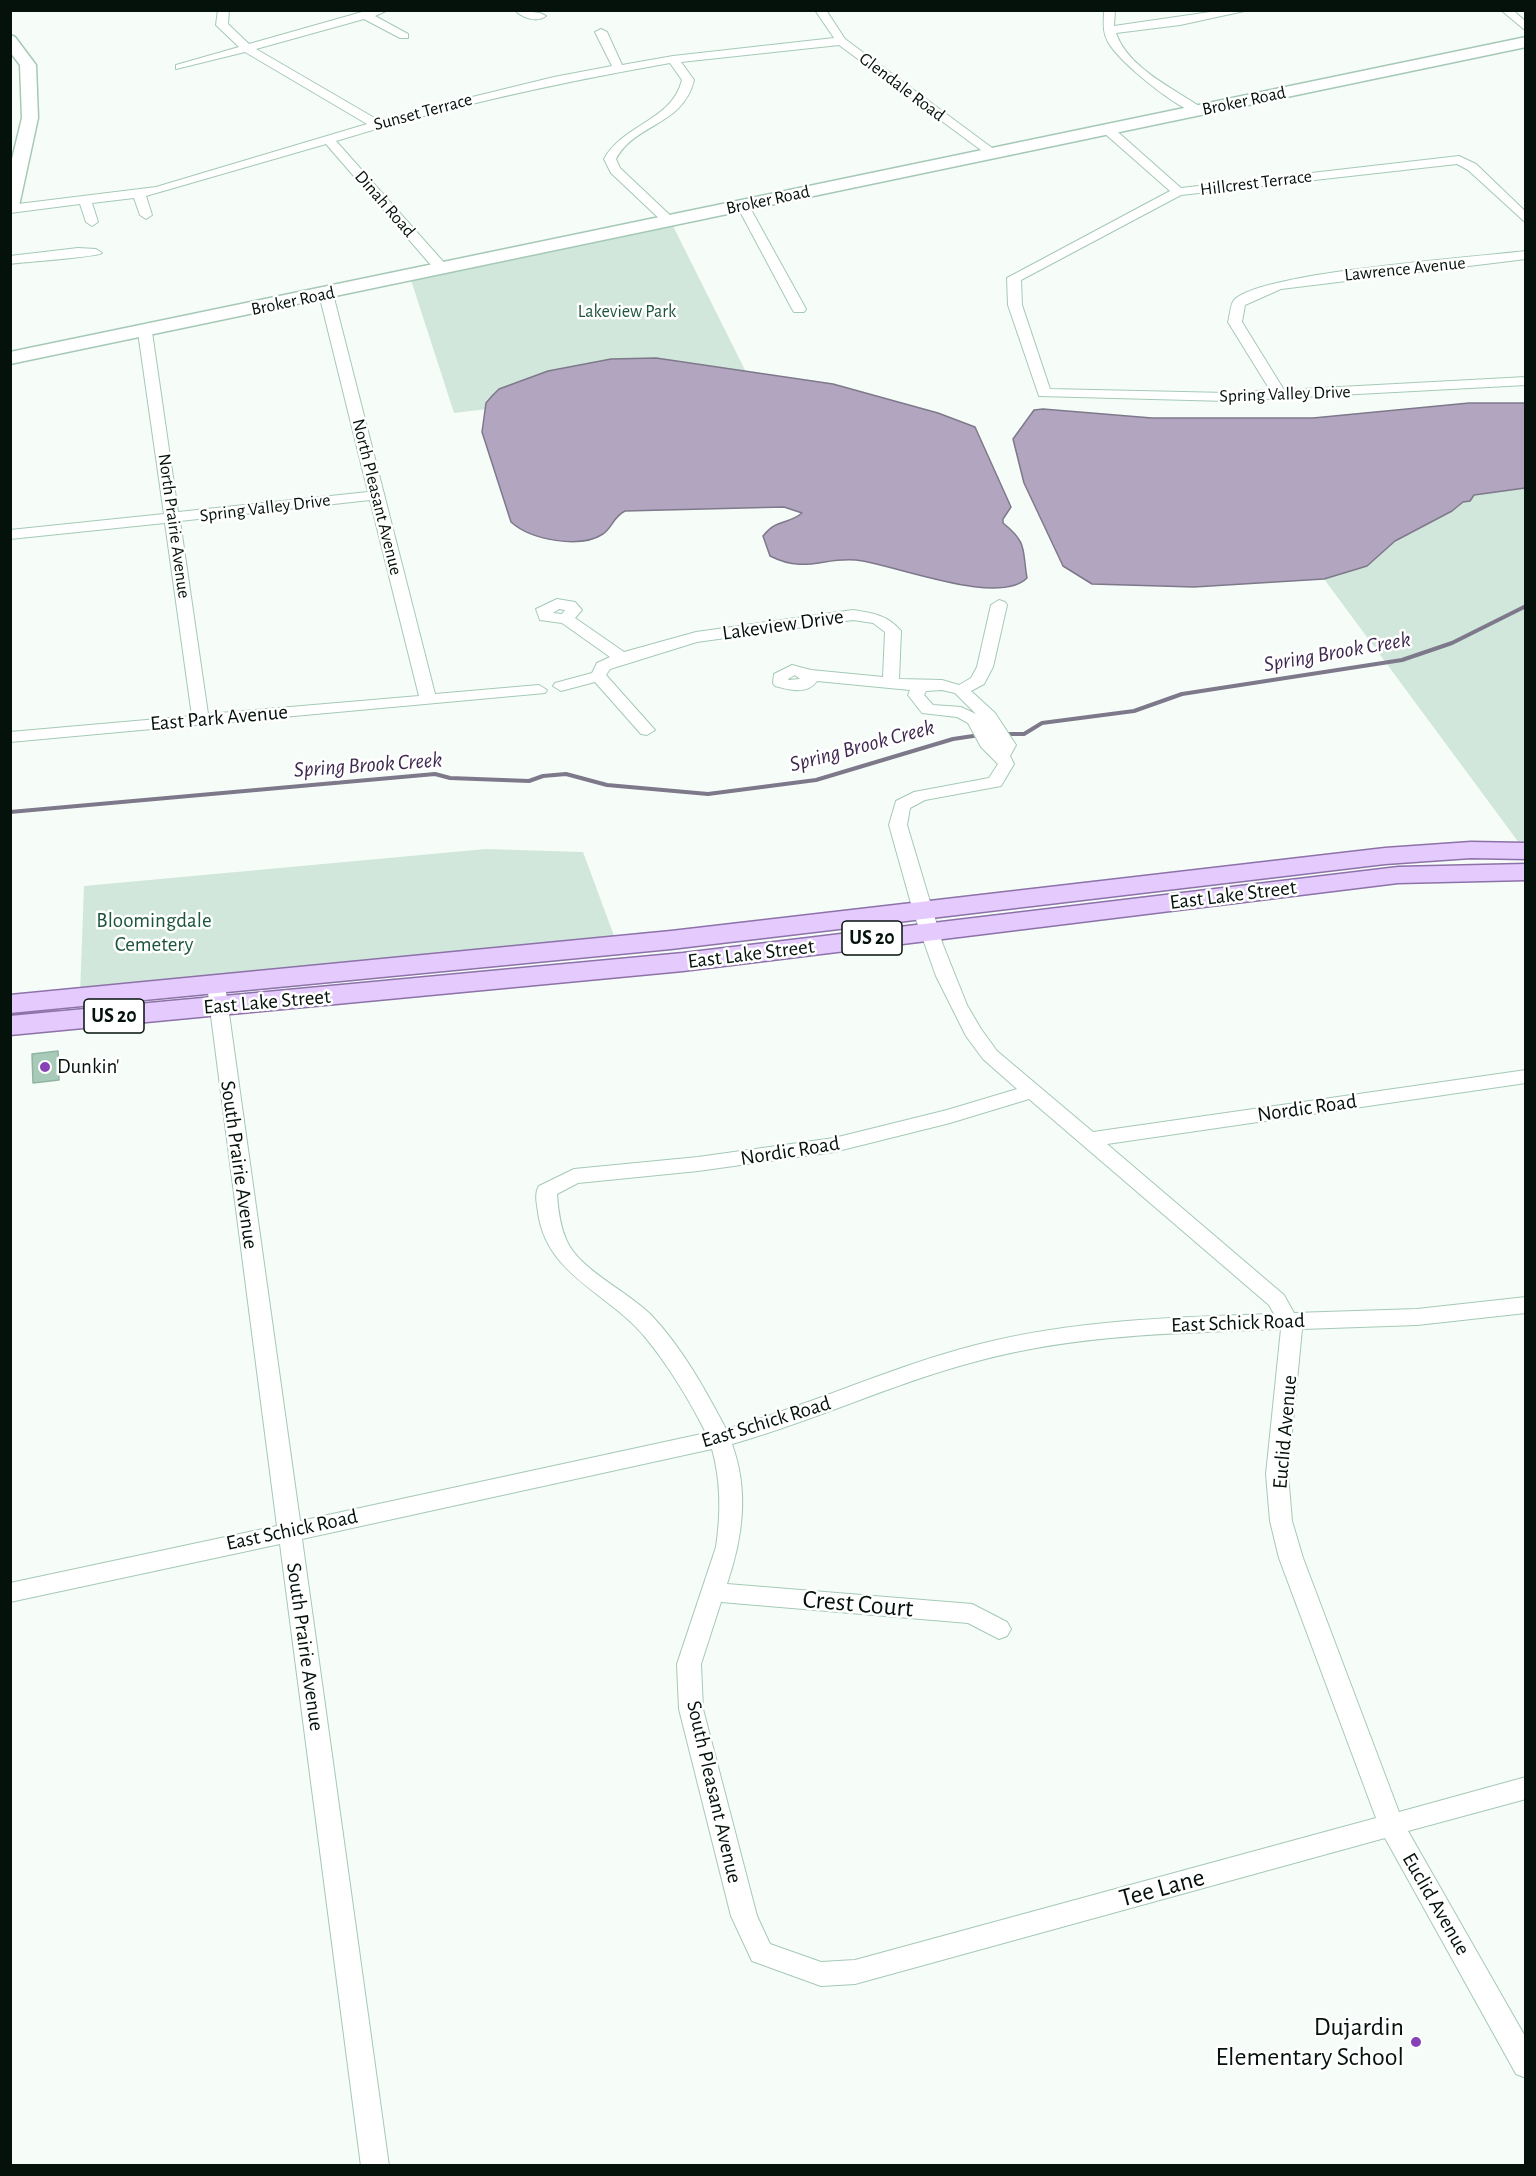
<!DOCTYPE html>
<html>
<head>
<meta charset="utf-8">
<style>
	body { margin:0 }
	#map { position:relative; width:1536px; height:2176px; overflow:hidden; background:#f6fdf9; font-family:"Alegreya Sans",sans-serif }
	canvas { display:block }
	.frame { position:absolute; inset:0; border:12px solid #05120b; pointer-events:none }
</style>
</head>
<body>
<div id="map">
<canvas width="1536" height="2176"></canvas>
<div class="frame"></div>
</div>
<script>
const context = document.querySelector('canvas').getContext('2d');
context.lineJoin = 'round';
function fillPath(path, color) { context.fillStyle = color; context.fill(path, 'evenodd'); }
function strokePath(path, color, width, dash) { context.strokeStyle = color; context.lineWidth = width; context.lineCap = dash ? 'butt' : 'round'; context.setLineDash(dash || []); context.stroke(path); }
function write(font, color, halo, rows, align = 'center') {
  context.font = font + ' "Alegreya Sans",sans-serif'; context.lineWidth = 5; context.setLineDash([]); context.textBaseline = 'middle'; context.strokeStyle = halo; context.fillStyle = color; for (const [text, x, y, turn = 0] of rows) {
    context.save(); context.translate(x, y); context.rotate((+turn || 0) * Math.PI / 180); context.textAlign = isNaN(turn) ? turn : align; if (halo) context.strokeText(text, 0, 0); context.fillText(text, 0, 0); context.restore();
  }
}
const green = new Path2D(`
	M671,222L749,378L454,413L410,277Z
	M1525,469V851L1324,579L1404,530Z
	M486,849L583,852L616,941L80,994L84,886Z`);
const water = new Path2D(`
	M656,358L833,384L938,413L975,427L1011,507L1003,519V523C1028,543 1022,549 1027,578C998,607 894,564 856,560C822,557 806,574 770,556L763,536C777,518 788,525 802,513L784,507L625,511C613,517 613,527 603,534C580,549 531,540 511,522L482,432L486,403L492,396L499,389L548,371L611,359Z
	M1469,403H1525V488L1474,495L1470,501L1463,502L1452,511L1395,541L1367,566L1324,579L1194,587L1092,584L1063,566L1024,483L1013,439L1034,410L1043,409L1152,418H1313Z`);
const stream = new Path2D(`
	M1003,734H1024L1042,723L1134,711L1182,694L1402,660L1452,643L1526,606
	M10,812L435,774L450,778L529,781L543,776L566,774L607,785L708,794L816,780L953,739L980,735`);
const building = new Path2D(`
	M58,1051L59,1080L33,1083L32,1054Z`);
const street = new Path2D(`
	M218,10H229L228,24L249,44L369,10H388L375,16L408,34V38H400L364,19L256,49L378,120L554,77L612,66L595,32L601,29L607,32L622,65L673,56L834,38L815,10H826L845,39L999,153L989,156L839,45L681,62L694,80C683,126 635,123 616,159L620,168L673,218V224H665L611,173L604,159C623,124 672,121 682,80L670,63C557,83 446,107 336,141L447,266L449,269L442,273L437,272L326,144L146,196L152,215L146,219L140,215L134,198L92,203L98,222L92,226L86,222L80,204L10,213V205L156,187L367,124L245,52L176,69V65L239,47L216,25Z
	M515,10L540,13L546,16C537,23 522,18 515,10Z
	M1104,10H1115L1114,26L1224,10H1249L1180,25L1116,33C1128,68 1173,88 1202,108L1204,110L1198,114C1175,107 1120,63 1108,42C1102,31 1104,22 1104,10Z
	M1501,10H1513L1526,22V31Z
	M1103,126H1111L1181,188L1459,156L1476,164L1526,212V223L1468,170L1457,164L1181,195L1021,280L1022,305L1050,389L1227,393L1270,390L1228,322C1230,316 1230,305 1234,300C1261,272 1476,257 1526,251V259L1281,289L1245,305L1242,322L1284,390L1526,377V385L1227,401L1039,396L1008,305L1007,278L1170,191L1103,132Z
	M743,202L749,206L806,309L804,312H794L792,309L737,206Z
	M78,248L96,249L102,253C98,257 23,262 10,264V256Z
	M326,290L333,294L435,694L539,685L547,690L545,693L10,742V732L192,716L165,523L10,539V530L164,514L138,332L140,329H150L152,332L178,512L368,492L319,294ZM370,500L419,696L208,714L180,521Z
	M557,599L575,602L582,610L575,618L624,652L696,632L853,610C872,613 888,615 901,631L899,679L942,680L959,685L971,678L977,667L991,605L999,600L1005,602L1007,605L993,667L984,684L971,691L995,713L1016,745L1010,756L1014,764L1001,786L925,800L910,808L907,825L943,945L967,1005L981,1029L997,1051L1093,1132L1526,1070V1083L1107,1144L1284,1295L1294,1313L1417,1309L1526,1297V1313L1417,1325L1302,1329L1288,1474L1292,1521L1303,1558L1399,1812L1526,1777V1799L1408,1831L1526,2038V2078L1516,2074L1385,1838L855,1984L821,1986L752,1961L731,1916L679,1709L677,1664L716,1547C721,1514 721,1481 712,1449L302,1539L389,2166H361L280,1544L10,1602V1583L277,1526L207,985L216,979L225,985L300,1521L706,1433C690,1401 668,1365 645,1337C609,1293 546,1275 538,1212C537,1204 534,1194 539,1186L574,1169L698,1157L834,1138L947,1110L1017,1089L983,1059L966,1036L936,976L914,914L889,825L896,801L914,792L989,778L998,764L981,747L968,723L957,717L922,713L908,695L910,690L817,681C807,695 790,690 775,686L773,683L774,674L792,665L811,670L883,677L885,632L873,623L853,620L697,642L610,669L606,675L655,730L647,735L641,734L595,682L561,691L553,686L555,683L592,673L597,663L610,657L562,623L540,620L536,609ZM559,609L565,610L562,614L553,613ZM795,675L800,679L789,680L788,679ZM942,690L955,693L976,714L961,707L933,705L924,695L926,691ZM1029,1099L1269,1305L1274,1314C1174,1317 1073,1320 976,1345C890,1367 811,1405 726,1429C706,1391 683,1349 653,1317C630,1292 578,1270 566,1239C560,1225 558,1209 557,1194L578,1183L698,1171L834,1152L950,1123ZM1281,1329L1266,1474L1270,1521L1279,1558L1376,1818L855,1960L821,1962L770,1944L757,1916L703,1709L701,1664L721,1602L968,1623L999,1639L1007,1636L1011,1629L1007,1622L972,1604L727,1584C743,1537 749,1491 732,1444C814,1421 891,1384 974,1362C1074,1334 1179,1333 1281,1329Z`);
const secondary = new Path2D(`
	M10,35L15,37L36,65L38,118L19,206L10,211V167L22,118L20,65L10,52Z
	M1526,37V47L10,364V352Z`);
const primary = new Path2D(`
	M1471,842L1526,843V859L1471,858L1385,864L671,949L10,1013V995L671,931L1385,848Z
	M1526,864V880L1398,883L683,971L10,1035V1016L683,953L1398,867Z`);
const markers = [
	[45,1067,6,"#8642b6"],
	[1416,2042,6,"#8642b6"]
];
const farStreetnames = [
	["Glendale Road",902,87,37],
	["Broker Road",1244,101,-12],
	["Sunset Terrace",423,112,-15],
	["Hillcrest Terrace",1256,183,-7],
	["Broker Road",768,200,-12],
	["Dinah Road",385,204,49],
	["Lawrence Avenue",1405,269,-6],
	["Broker Road",293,301,-12],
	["Spring Valley Drive",1285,394,-2],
	["North Pleasant Avenue",377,497,76],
	["Spring Valley Drive",265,508,-7],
	["North Prairie Avenue",174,526,82]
];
const farParknames = [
	["Lakeview Park",627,312]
];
const shields = [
	[872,938,60],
	[114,1016,60]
];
const shieldNames = [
	["US 20",872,938],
	["US 20",114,1016]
];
const streetNames = [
	["Lakeview Drive",783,625,-8],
	["East Park Avenue",219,718,-5],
	["East Lake Street",1233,895,-7],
	["East Lake Street",751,954,-7],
	["East Lake Street",267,1002,-5],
	["Nordic Road",1307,1108,-8],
	["Nordic Road",790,1151,-9],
	["South Prairie Avenue",239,1165,82],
	["East Schick Road",1238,1323,-2],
	["East Schick Road",766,1422,-17],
	["Euclid Avenue",1285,1432,-85],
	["East Schick Road",292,1530,-12],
	["South Prairie Avenue",305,1647,82],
	["South Pleasant Avenue",714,1792,77],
	["Euclid Avenue",1436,1904,60]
];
const parkNames = [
	["Bloomingdale",154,921],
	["Cemetery",154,945]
];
const poiNames = [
	["Dunkin'",57,1067]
];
const waterNames = [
	["Spring Brook Creek",1337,652,-10],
	["Spring Brook Creek",862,746,-15],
	["Spring Brook Creek",368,765,-4]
];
const nearStreetnames = [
	["Crest Court",858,1604,5],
	["Tee Lane",1162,1888,-15]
];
const nearPoinames = [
	["Dujardin",1404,2027],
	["Elementary School",1404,2057]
];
fillPath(green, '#d1e7db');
fillPath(water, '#b2a5c0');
strokePath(water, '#7e798a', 1.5);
strokePath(stream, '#7e798a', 4);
fillPath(building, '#a7cbb8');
strokePath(building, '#91b4a1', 1.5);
strokePath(street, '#a5c9b6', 2);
strokePath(secondary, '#a5c9b6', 3);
strokePath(primary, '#8c72a8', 3);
fillPath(street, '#fff');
fillPath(secondary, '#fff');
fillPath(primary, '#e5cafe');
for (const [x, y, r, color] of markers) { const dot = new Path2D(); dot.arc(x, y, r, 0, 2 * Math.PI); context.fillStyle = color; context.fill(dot); strokePath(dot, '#fff', 2); }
write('18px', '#05120b', '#fff', farStreetnames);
write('18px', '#1c543c', '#fff', farParknames);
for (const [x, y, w] of shields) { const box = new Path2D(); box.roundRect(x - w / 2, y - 17, w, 34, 4.5); context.fillStyle = '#fff'; context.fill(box); strokePath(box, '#05120b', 1.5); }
write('bold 20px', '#05120b', null, shieldNames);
write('21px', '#05120b', '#fff', streetNames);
write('21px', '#1c543c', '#fff', parkNames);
write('21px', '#05120b', '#fff', poiNames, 'left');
write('italic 22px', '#3f2950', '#fff', waterNames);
write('26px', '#05120b', '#fff', nearStreetnames);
write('26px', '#05120b', '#fff', nearPoinames, 'right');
</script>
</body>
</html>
